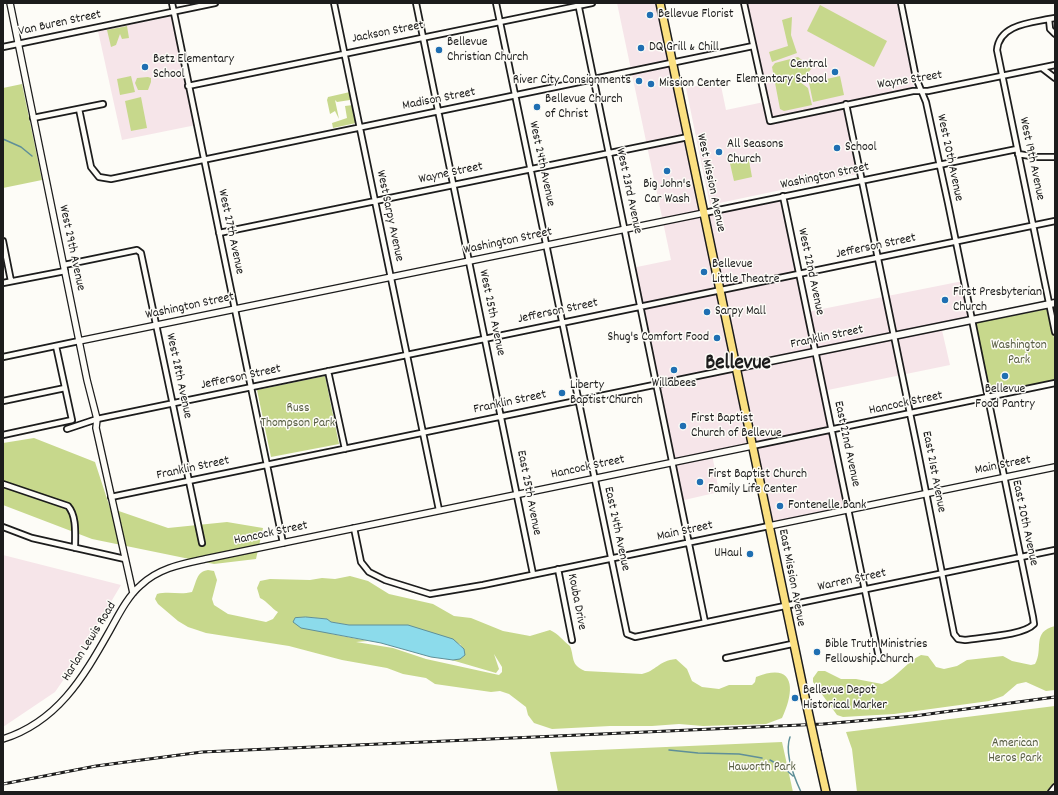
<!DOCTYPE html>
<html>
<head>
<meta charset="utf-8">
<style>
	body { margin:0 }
	#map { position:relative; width:1058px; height:795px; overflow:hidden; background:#fdfcf7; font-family:Dekko,sans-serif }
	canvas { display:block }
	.frame { position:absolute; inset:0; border:4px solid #1c1c1c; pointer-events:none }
</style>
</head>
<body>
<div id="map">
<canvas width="1058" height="795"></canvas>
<div class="frame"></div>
</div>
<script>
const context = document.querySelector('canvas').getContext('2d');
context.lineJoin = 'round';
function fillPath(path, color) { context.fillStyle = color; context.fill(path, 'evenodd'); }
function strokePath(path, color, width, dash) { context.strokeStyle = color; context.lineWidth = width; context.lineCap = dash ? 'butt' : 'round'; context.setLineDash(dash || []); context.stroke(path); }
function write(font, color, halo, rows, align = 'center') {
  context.font = font + ' Dekko,sans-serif'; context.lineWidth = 3; context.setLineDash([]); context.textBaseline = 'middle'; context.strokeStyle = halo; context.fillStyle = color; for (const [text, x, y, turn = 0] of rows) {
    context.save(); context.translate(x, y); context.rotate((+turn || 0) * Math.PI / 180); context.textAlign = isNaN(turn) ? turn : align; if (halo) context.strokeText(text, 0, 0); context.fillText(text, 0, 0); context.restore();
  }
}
const built = new Path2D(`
	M617,3H656L704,212L783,196L807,312L963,281L971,319L941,326L950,365L823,391L848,509L769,526L752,447L712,454L719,492L680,501L632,268L671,260Z
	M744,3H897L914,87L842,102L857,174L710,205L686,88L720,81L726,110L764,102Z
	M174,16L196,125L122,140L98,31Z
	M3,555L121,585L73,666L55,692L3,727Z`);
const green = new Path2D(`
	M820,5L887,41L874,67L807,31Z
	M792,17L791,35L797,53L772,62L769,52L788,46L782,20Z
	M127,26L129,38L122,39L120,34L116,45L111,47L107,30Z
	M798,57L812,68L800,82L808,88L812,105L784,111L780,109L772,67L775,63Z
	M131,76L135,92L120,95L117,79Z
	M840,76L844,95L813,102L809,83Z
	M148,77L151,78V82L148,90H138L135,83L137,78Z
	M22,84L42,180L3,188V88Z
	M350,92L351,99L350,100L337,102L335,100L339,119L335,111L330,114L327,100L328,97Z
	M141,97L147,128L131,131L125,101Z
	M353,105L356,123L333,128L332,123L347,118L345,106Z
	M748,155L752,177L734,181L729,159Z
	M1048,309L1055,343V383L991,397L976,323Z
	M325,376L339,444L271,457L257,390Z
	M34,438L95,462L110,508L168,528L227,522L263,528L256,559L214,564L92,539L3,505V443Z
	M208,570L214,571L217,580L212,599L214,605L228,614L266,622L273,619L278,612C271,608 268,602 260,598L257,588L260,581L270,579L310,580L322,578L335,579L350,576L368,581L389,594L433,604L454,616L471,618L503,631L530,636L550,630C559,634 563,641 570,646C575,659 570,664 585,671L642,674C656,671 658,661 676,659L687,669L692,681L702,687L719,689L729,685H752L755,682L756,677C796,661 795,691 782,718L766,724L703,726L679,724L652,726H610L552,729L534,723L528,715L526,707L509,694L500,691L491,692L435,684L426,678L403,674L387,668L342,660L289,646L206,633L188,627L178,621L158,604L155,599L157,594C169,591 180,595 192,592C197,581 196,572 208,570ZM306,617L326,619L331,622L460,644L465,652L453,660L448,659L496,673L499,669L494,654L502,667V672L499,675L426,659L393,648L356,642L368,641L332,634L295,618Z
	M1055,626V690L1046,691L1026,682L1017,684L1003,696L989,701L894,714L843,717L837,715L813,682V678L818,671H825L841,679H856L882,684C898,677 906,662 921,655L928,656L936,667L944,669L957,666L967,660L1003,656L1012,661L1031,665L1035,664C1044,649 1031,632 1055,626Z
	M1055,706V792H857L852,749L846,732Z
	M782,742L793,792H558L550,752Z`);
const water = new Path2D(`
	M306,617L327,619L331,622L349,625H408L453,639L464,649L465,655L460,659L453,660L431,657L381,643L301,628L293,622L295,618Z`);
const stream = new Path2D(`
	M3,139L21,147L32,156
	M790,737C784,753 794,777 801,792
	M669,750L698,753L739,754L762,758
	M770,760L784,768L793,776`);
const minor = new Path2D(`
	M172,3L283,543
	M334,3L439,510
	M416,3L533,574
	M496,3L627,634L635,637L1055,550
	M578,3L705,622
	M744,3L770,121L913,91H928L1055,65
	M1055,18L1049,19L1050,29L1055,34
	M1049,19C1029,23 999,25 997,50L1055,332
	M3,47L215,3
	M1042,68L1055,78
	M188,86L592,3
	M846,104L918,452L954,634L958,639L965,640C981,637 1023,636 1034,624L1033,617L948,203L926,102L916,78L901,3
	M79,109L91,167L99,177L111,179L753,46
	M33,118L103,104
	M1018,154L1037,157H1055
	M783,196L879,658
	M704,213L1017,149
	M219,233L688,137
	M3,241L11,281
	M64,265L137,250L141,253L202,543
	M3,283L65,271
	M3,357L79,341
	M328,371L345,449
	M3,401L65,388
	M67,429L97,419L1055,221
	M3,435L72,420L56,346
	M752,446L1055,383
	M3,484L68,506C77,516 75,535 75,548
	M111,497L736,368
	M3,527L32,538L125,559
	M354,528L361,562L369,572L385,580L430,594L483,585L769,526
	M558,569L572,640
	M726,658L792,644
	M1051,792L1055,787`);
const tertiary = new Path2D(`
	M10,3L87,380L97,419L96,428L133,593
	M79,341L704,213
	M769,526L1055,467
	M3,739C57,722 83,678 109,632C118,616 127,597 141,585C159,568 182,564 205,559L752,446`);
const secondary = new Path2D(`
	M736,368L1055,303`);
const primary = new Path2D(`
	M660,3L805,697
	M817,752L826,792`);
const rail = new Path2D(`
	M3,784L96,766L202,752L823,724L914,716L1055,697`);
const primaryBridge = new Path2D(`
	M805,697L817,752`);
const markers = [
	[650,15,4,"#1f6fb2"],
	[641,48,4,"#1f6fb2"],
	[439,50,4,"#1f6fb2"],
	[145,67,4,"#1f6fb2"],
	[835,72,4,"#1f6fb2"],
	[639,81,4,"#1f6fb2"],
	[651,84,4,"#1f6fb2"],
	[537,107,4,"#1f6fb2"],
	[837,148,4,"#1f6fb2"],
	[719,152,4,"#1f6fb2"],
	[667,171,4,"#1f6fb2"],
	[704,272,4,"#1f6fb2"],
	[945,300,4,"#1f6fb2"],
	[707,312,4,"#1f6fb2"],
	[717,338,4,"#1f6fb2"],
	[674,370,4,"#1f6fb2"],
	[1005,376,4,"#1f6fb2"],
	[562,393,4,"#1f6fb2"],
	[683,426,4,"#1f6fb2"],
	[700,482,4,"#1f6fb2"],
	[780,506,4,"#1f6fb2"],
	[750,554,4,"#1f6fb2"],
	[817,652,4,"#1f6fb2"],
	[795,698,4,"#1f6fb2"]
];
const poiNames = [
	["Bellevue Florist",658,15],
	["Bellevue",447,43],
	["Christian Church",447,58],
	["DQ Grill & Chill",649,48],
	["Betz Elementary",153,60],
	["School",153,75],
	["Central",827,65,"right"],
	["Elementary School",827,80,"right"],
	["River City Consignments",631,81,"right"],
	["Mission Center",659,84],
	["Bellevue Church",545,100],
	["of Christ",545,115],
	["All Seasons",727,145],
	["Church",727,160],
	["School",845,148],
	["Big John's",667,185,"center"],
	["Car Wash",667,200,"center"],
	["Bellevue",712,265],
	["Little Theatre",712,280],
	["First Presbyterian",953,293],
	["Church",953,308],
	["Sarpy Mall",715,312],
	["Shug's Comfort Food",709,338,"right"],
	["Willabees",674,384,"center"],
	["Liberty",570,386],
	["Baptist Church",570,401],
	["Bellevue",1005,390,"center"],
	["Food Pantry",1005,405,"center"],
	["First Baptist",691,419],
	["Church of Bellevue",691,434],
	["First Baptist Church",708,475],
	["Family Life Center",708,490],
	["Fontenelle Bank",788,506],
	["UHaul",742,554,"right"],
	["Bible Truth Ministries",825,645],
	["Fellowship Church",825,660],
	["Bellevue Depot",803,691],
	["Historical Marker",803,706]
];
const streetNames = [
	["Van Buren Street",60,24,-12],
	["Jackson Street",388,33,-11],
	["Wayne Street",910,81,-9],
	["Madison Street",439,100,-11],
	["West 20th Avenue",949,158,78],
	["West 19th Avenue",1031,159,78],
	["West 24th Avenue",541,164,78],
	["Wayne Street",451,174,-12],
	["Washington Street",825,177,-12],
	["West Mission Avenue",710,183,78],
	["West 23rd Avenue",628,191,78],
	["West Sarpy Avenue",389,216,78],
	["West 27th Avenue",230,232,78],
	["Washington Street",508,242,-12],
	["Jefferson Street",876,247,-12],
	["West 29th Avenue",71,248,78],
	["West 22nd Avenue",810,272,78],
	["Washington Street",190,307,-12],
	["Jefferson Street",558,312,-12],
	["West 25th Avenue",491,313,78],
	["Franklin Street",827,338,-12],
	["West 28th Avenue",178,376,78],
	["Jefferson Street",241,378,-12],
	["Franklin Street",510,403,-12],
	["Hancock Street",906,404,-12],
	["East 22nd Avenue",846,444,78],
	["Main Street",1003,466,-11],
	["Hancock Street",588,468,-12],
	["Franklin Street",193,469,-12],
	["East 21st Avenue",933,472,79],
	["East 25th Avenue",528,493,79],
	["East 20th Avenue",1024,523,78],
	["East 24th Avenue",616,529,78],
	["Main Street",685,532,-12],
	["Hancock Street",271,534,-12],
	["East Mission Avenue",791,578,79],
	["Warren Street",852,581,-12],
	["Kouba Drive",576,602,79],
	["Harlan Lewis Road",90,642,-58]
];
const parkNames = [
	["Washington",1019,346],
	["Park",1019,361],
	["Russ",298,409],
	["Thompson Park",298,424],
	["American",1015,744],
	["Heros Park",1015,759],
	["Haworth Park",762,768]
];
const townNames = [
	["Bellevue",738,365]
];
fillPath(built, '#f6e5e9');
fillPath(green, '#c7d88c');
fillPath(water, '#8cdbeb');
strokePath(water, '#5f8f98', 1);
strokePath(stream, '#5f8f98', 1.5);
strokePath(minor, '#1c1c1c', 8);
strokePath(tertiary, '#1c1c1c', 8);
strokePath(secondary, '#1c1c1c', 9);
strokePath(primary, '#1c1c1c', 10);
strokePath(minor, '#fdfcf7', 4.5);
strokePath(tertiary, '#fdfcf7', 5.5);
strokePath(secondary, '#fdfcf7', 6);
strokePath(primary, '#fbe080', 7);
strokePath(rail, '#1c1c1c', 3);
strokePath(rail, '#fdfcf7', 1.5, [4.5]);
strokePath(primaryBridge, '#1c1c1c', 10, []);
strokePath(primaryBridge, '#fbe080', 7);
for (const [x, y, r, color] of markers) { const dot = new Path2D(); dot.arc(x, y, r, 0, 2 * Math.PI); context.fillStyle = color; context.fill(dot); strokePath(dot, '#fdfcf7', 1.5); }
write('13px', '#1c1c1c', '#fdfcf7', poiNames, 'left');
write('13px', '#1c1c1c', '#fdfcf7', streetNames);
write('13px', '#585e43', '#fdfcf7', parkNames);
write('bold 21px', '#1c1c1c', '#fdfcf7', townNames);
</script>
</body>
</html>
